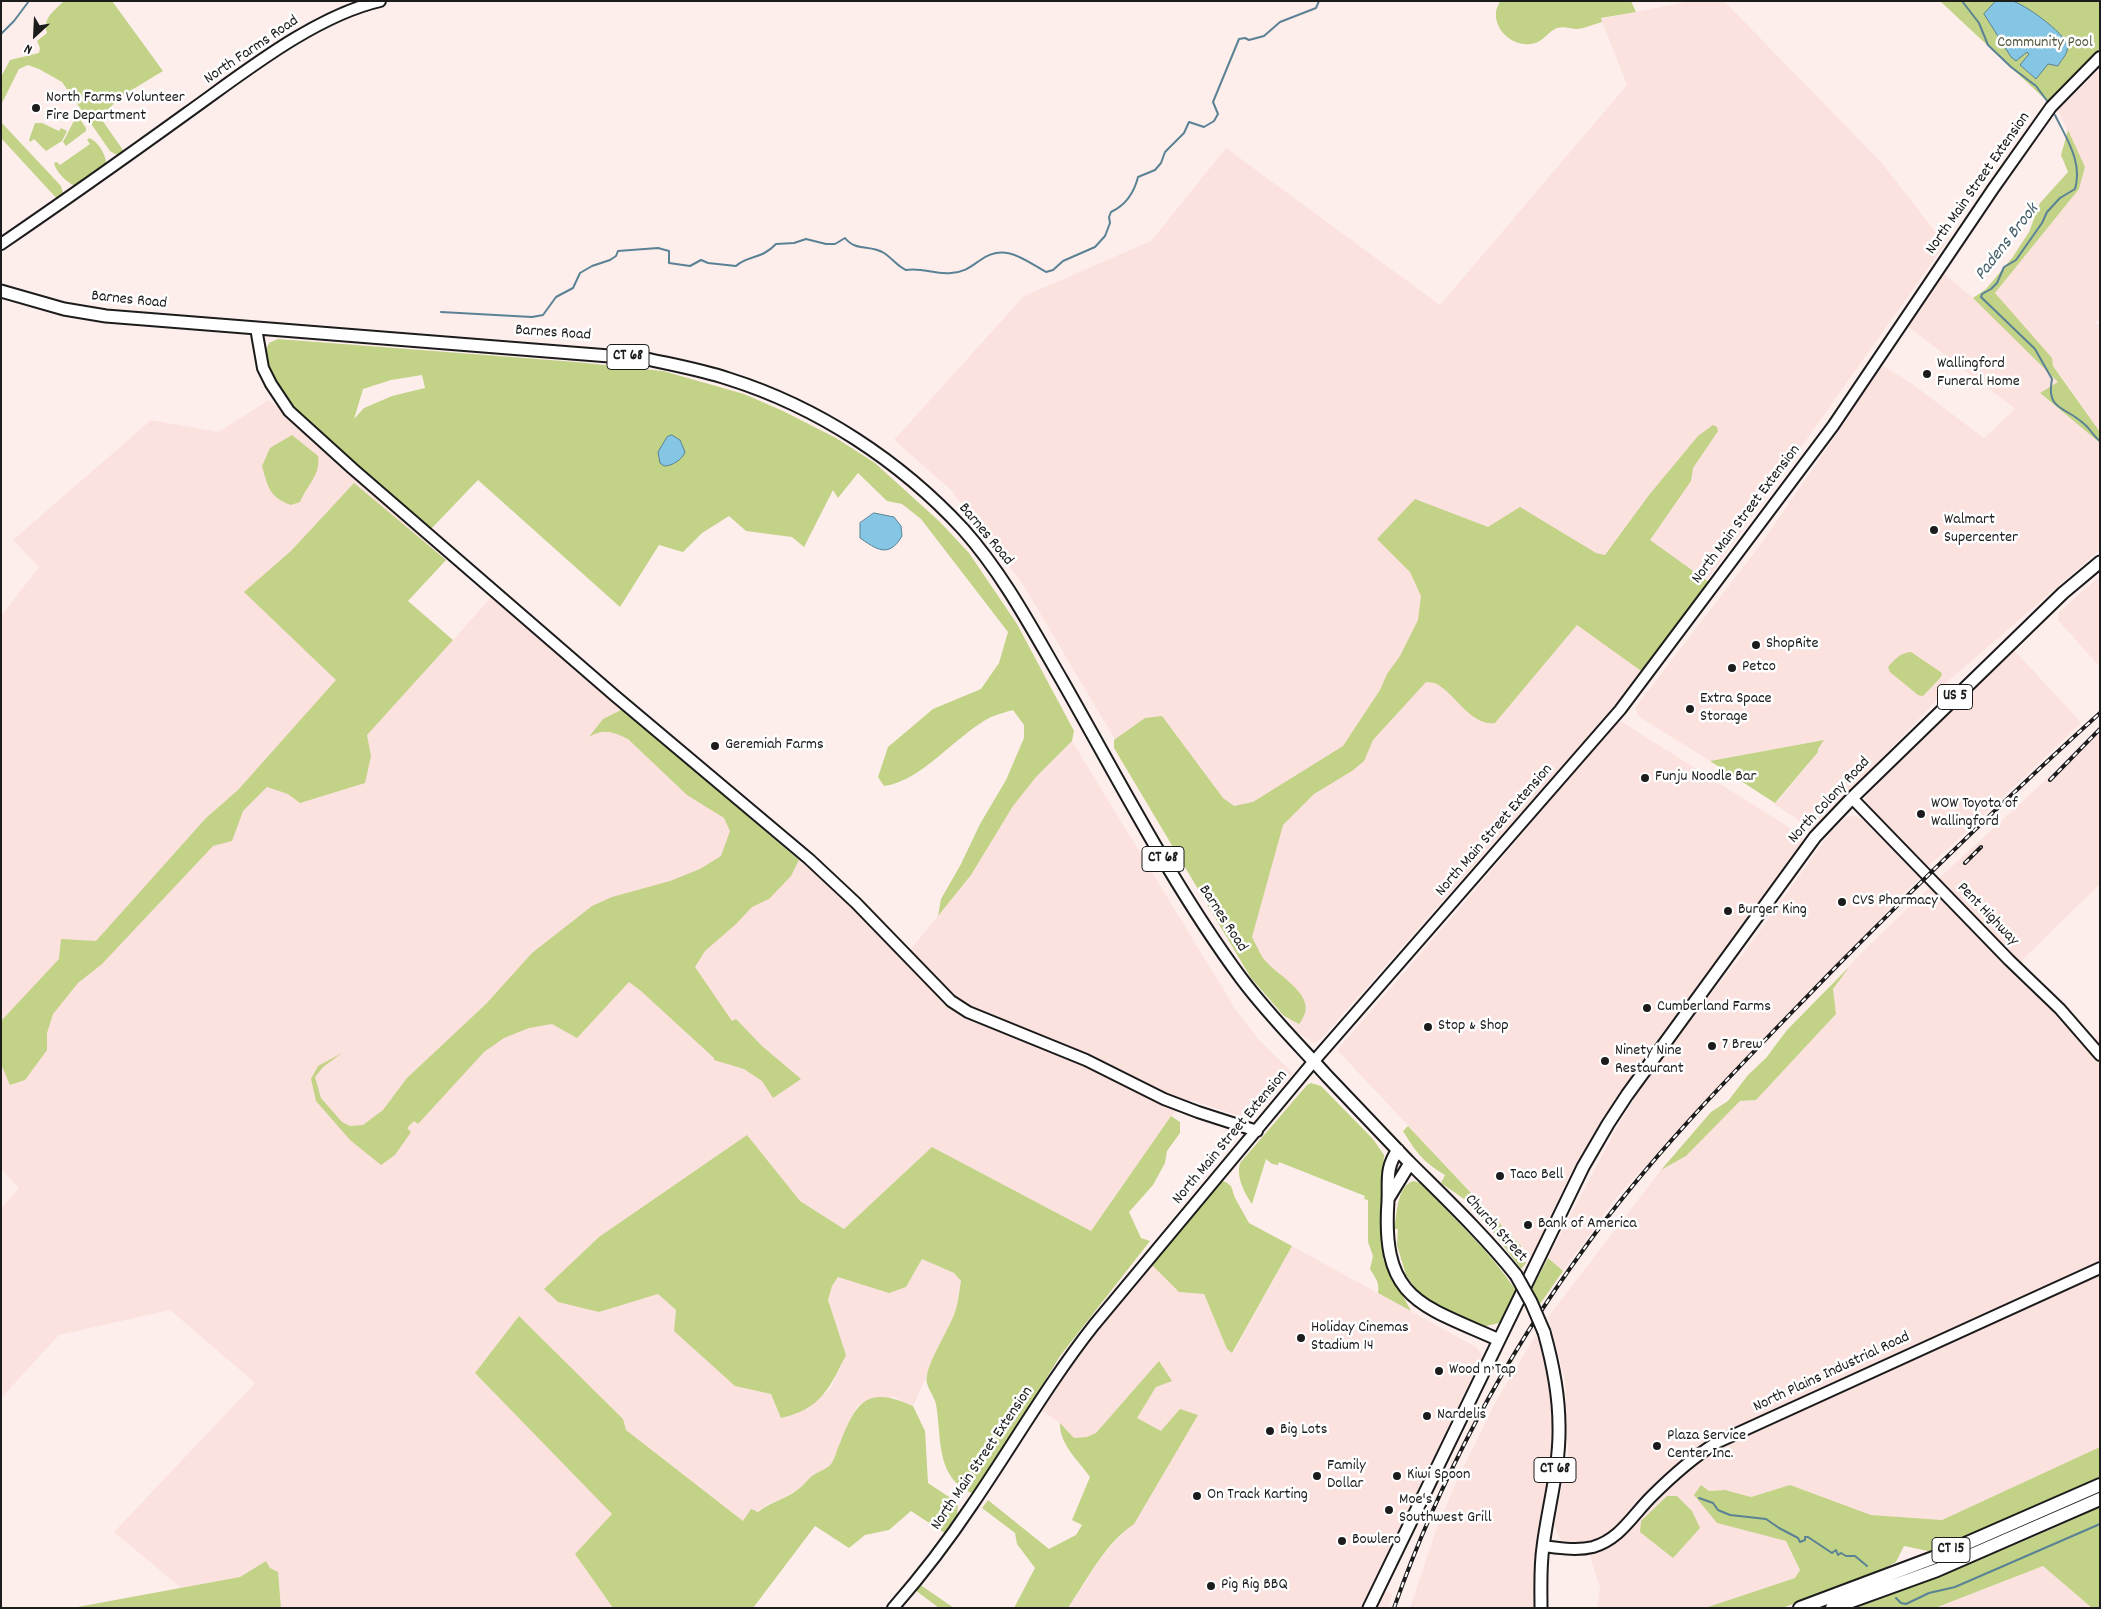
<!DOCTYPE html>
<html>
<head>
<meta charset="utf-8">
<style>
	body { margin:0 }
	#map { position:relative; width:2101px; height:1609px; overflow:hidden; background:#fdeeec; font-family:Dekko,sans-serif }
	canvas { display:block }
	.frame { position:absolute; inset:0; border:2px solid #1c1c1c; pointer-events:none }
	.north { position:absolute; left:10px; top:10px; width:50px; height:50px; -webkit-text-stroke:4px #fff; paint-order:stroke; rotate:205deg; font-size:14px; font-weight:700; line-height:20px; text-align:center; color:#1c1c1c }
	.north::after { content:''; display:block; margin:auto; width:18px; height:22px; background:#1c1c1c; clip-path:polygon(50% 0,100% 100%,50% 72%,0 100%) }
</style>
</head>
<body>
<div id="map">
<canvas width="2101" height="1609"></canvas>
<div class="frame"></div>
<div class="north">N</div>
</div>
<script>
const context = document.querySelector('canvas').getContext('2d');
context.lineJoin = 'round';
function fillPath(path, color) { context.fillStyle = color; context.fill(path, 'evenodd'); }
function strokePath(path, color, width, dash) { context.strokeStyle = color; context.lineWidth = width; context.lineCap = dash ? 'butt' : 'round'; context.setLineDash(dash || []); context.stroke(path); }
function write(font, color, halo, rows, align = 'center') {
  context.font = font + ' Dekko,sans-serif'; context.lineWidth = 5; context.setLineDash([]); context.textBaseline = 'middle'; context.strokeStyle = halo; context.fillStyle = color; for (const [text, x, y, turn = 0] of rows) {
    context.save(); context.translate(x, y); context.rotate((+turn || 0) * Math.PI / 180); context.textAlign = isNaN(turn) ? turn : align; if (halo) context.strokeText(text, 0, 0); context.fillText(text, 0, 0); context.restore();
  }
}
const built = new Path2D(`
	M1691,1H1724L1881,162L1945,244L1680,618L1527,511L1418,659L1577,624L1644,673L1322,1038L1314,1043L1297,1032L1189,865L1024,586L951,490L894,440L1024,296L1151,241L1226,148L1440,305L1627,85L1601,19Z
	M2097,72L2100,74V319L2095,323L2100,325V432L2064,380L1995,293L2079,189L2085,167L2058,110Z
	M1942,272L2002,322L2059,382L2040,394L2100,443V550L1946,683L1944,692L1937,700L1813,830L1773,803L1778,801L1818,752V749L1823,740L1710,761L1638,716L1635,708L1763,541L1849,416L1880,364L1911,383L1984,438L2015,409L1906,325Z
	M269,400L446,560L407,601L453,640L492,596L840,895L902,960L971,875L1013,806L1036,777L1072,741L1236,1010L1259,1040L1293,1073L1252,1120L1191,1100L1171,1116L1091,1231L932,1147L844,1229L800,1201L746,1136L599,1237L545,1289L599,1312L658,1294L676,1310L735,1386L771,1394L807,1410L830,1389L846,1355L828,1300L832,1286L838,1277L906,1287L922,1259L954,1273L961,1281L955,1313L913,1406L894,1397L858,1405L846,1428L832,1464L822,1471L814,1474L801,1488L781,1499L768,1504L743,1521L626,1430L623,1419L519,1316L475,1373L613,1515L575,1554L613,1608H281L278,1572L270,1568L266,1561L240,1577L181,1588L114,1532L255,1383L170,1310L59,1335L1,1398V1209L19,1188L1,1169V616L39,567L13,540L151,420L218,432Z
	M2100,576V667L2058,620V613Z
	M2014,650L2079,720L2080,724L1950,847L1924,869L1865,803V797L1905,755Z
	M1622,722L1798,833L1803,837V840L1709,974L1649,1052L1593,1135L1569,1176L1532,1257L1337,1050L1458,910L1611,728L1617,723Z
	M2100,730V884L2023,959V968L2088,1035L2095,1040L2100,1033V1447L1942,1520L1871,1515L1790,1485L1751,1497L1725,1490L1709,1491L1717,1523L1786,1541L1800,1570L1795,1578L1705,1608H1597L1600,1588L1586,1544H1570L1561,1540L1554,1525L1568,1456L1565,1380L1548,1317L1661,1170L1686,1156L1740,1101L1756,1100L1836,1014L1833,989L1854,960L1938,879Z
	M1855,816L1864,820L1920,877L1619,1194L1563,1271L1548,1258L1615,1131L1634,1099L1687,1023L1743,954L1830,833L1846,817Z
	M1292,1246L1476,1347L1481,1353V1359L1361,1608H1068L1101,1558L1126,1529L1134,1523L1161,1431L1137,1418L1156,1387L1159,1361L1096,1433L1087,1437L1074,1438L1060,1423L1040,1409L1084,1347L1151,1264L1179,1292L1204,1294L1227,1349L1233,1353Z
	M1537,1333L1552,1384L1553,1427L1552,1461L1534,1558V1608H1410L1436,1530L1458,1478L1496,1401Z
	M2043,1566L2092,1608H1935Z
	M1383,1591L1392,1594L1388,1608H1375Z`);
const green = new Path2D(`
	M64,1H112L163,71L115,100L114,104L111,106L114,111L102,120L125,153C119,156 116,155 110,151L62,82L39,69L28,65L19,69L1,105V77L10,60L39,53L40,48L37,41L47,33C42,18 55,10 64,1Z
	M1500,1H1631L1636,12L1601,18L1602,22C1594,24 1584,29 1576,29C1569,28 1564,26 1557,28C1549,31 1543,41 1535,43C1516,49 1494,32 1496,12C1496,9 1499,4 1500,1Z
	M1940,1H2100V48L2048,102Z
	M77,115L86,128V131L66,146L63,142Z
	M1,122L61,186L63,193L59,201L1,138Z
	M35,123H42L59,131L61,128L67,131L62,141L46,151L34,139L30,142L29,140Z
	M2068,130L2085,167L2079,189L1995,293L2052,358L2053,366L2100,432V443L2040,393L2058,382L1973,298L1986,289L2012,258L2029,232L2040,203L2068,172L2061,155Z
	M89,138C98,141 107,156 106,165L76,186C68,184 56,172 54,163L57,162L60,165L90,144L87,140Z
	M278,339L576,362L663,371L744,394L783,411L836,438L875,463L940,522L969,553L1017,624L1074,731L1072,741L1036,777L1013,806L971,875L938,916L941,899L961,864L980,824L1006,780L1024,738V725L1013,710C1006,712 998,714 991,717C957,734 921,782 884,786L878,777L888,747L933,709L981,689L999,663L1008,632L921,519L902,504L887,501L858,473L838,498L833,490L804,547L792,537L746,531L729,516L702,533L683,552L659,545L620,607L478,480L430,530L294,408C280,391 264,371 267,347L269,343ZM422,375L425,388L392,396L364,408L354,419L363,389L391,380Z
	M1713,425L1717,427L1718,431L1693,468L1691,481L1650,540L1710,583L1644,673L1577,625L1495,723C1471,726 1456,695 1437,684C1434,682 1429,683 1426,682L1373,740L1364,761L1352,771L1314,794L1283,825L1252,937C1256,944 1259,952 1263,958C1277,977 1323,996 1299,1024L1284,1016L1251,978L1114,748V740L1145,718L1162,716L1223,798L1234,806L1253,802L1343,746L1380,690L1387,674L1400,656L1418,620L1421,596L1410,572L1377,539L1415,499L1488,527L1520,507L1596,553L1605,555L1649,495L1698,436Z
	M292,435L318,456C321,475 307,485 300,502L291,505C269,497 268,487 262,466L270,448Z
	M354,483L446,560L408,601L453,640L367,735L371,756L365,783L300,803L288,794L267,787L243,811L232,841L213,846L102,964L78,983L53,1014L47,1033V1050L25,1080L10,1085L1,1064V1021L59,959L61,939L96,941L206,818L238,790L336,680L244,592L291,551Z
	M1911,652L1942,673L1941,677L1923,696L1918,695L1890,672L1888,667C1895,659 1900,653 1911,652Z
	M623,709L799,860L791,876L769,899L752,907L736,924L705,951L695,967L732,1021L736,1019L762,1046L801,1079L773,1098L762,1081L744,1069L714,1060V1058L641,991L629,982L577,1038L552,1024L529,1028L504,1038L484,1052L418,1124L414,1121L407,1128L411,1132L395,1155L381,1165L350,1140L316,1101L311,1079L318,1066L342,1053L323,1067L315,1077L321,1098L342,1122L350,1126L363,1125L383,1110L407,1078L486,1004L532,953L592,906L612,897L670,881L700,869L721,856L730,831L724,818L687,795L628,739C613,732 604,728 589,737L603,719Z
	M1824,740L1818,749V752L1775,803L1710,761Z
	M1850,966L1833,989L1836,1014L1756,1100L1740,1101L1686,1156L1661,1170L1711,1112L1728,1101L1748,1075L1766,1058L1787,1030Z
	M1311,1083L1321,1086L1373,1139L1384,1155L1382,1200L1383,1259L1411,1311L1378,1293C1380,1283 1375,1277 1370,1269L1373,1256L1368,1242V1200L1364,1199L1365,1196L1279,1162L1278,1165L1272,1164L1266,1159L1252,1204C1244,1192 1236,1177 1240,1163L1307,1085Z
	M1171,1116L1180,1122V1133L1167,1151L1165,1163L1153,1185L1129,1212L1141,1238L1150,1241L1060,1356L981,1485L974,1494C935,1479 942,1438 936,1404C934,1395 924,1385 927,1375C930,1359 947,1332 954,1315C958,1305 959,1292 961,1281L954,1273L922,1259L906,1287L889,1293L838,1277L832,1286L828,1300L846,1355C829,1389 821,1409 781,1418L771,1394L735,1386L674,1331L676,1310L658,1294L599,1312L558,1302L544,1289L599,1237L747,1135L800,1201L844,1229L932,1147L1091,1231Z
	M1408,1126L1521,1246V1253L1526,1263L1521,1269L1494,1233L1464,1199L1441,1183L1445,1175C1423,1162 1416,1152 1403,1131Z
	M1220,1181L1226,1182L1231,1186L1235,1198L1249,1223L1292,1246L1232,1353L1227,1349L1204,1294L1179,1292L1151,1264Z
	M1413,1181L1420,1183C1453,1218 1488,1249 1515,1289L1517,1292L1499,1323L1486,1326L1475,1324L1435,1309L1420,1295L1406,1275L1397,1245L1398,1229H1394C1397,1215 1397,1186 1413,1181Z
	M1548,1258L1563,1271L1540,1304L1532,1289Z
	M519,1316L623,1419L626,1430L743,1521L751,1509L758,1512C771,1501 788,1499 801,1487C806,1483 809,1477 815,1474C820,1471 827,1469 831,1464C835,1459 837,1449 840,1443C856,1402 867,1385 913,1406L925,1431L928,1483L958,1503L957,1518L946,1534L911,1511L889,1530L865,1535L849,1548L815,1526L753,1608H613L575,1554L612,1514L475,1373Z
	M1159,1361L1172,1381L1156,1387L1137,1418L1161,1431L1180,1409L1198,1415L1191,1427L1134,1524C1107,1541 1086,1581 1068,1608H1014L1035,1568L1017,1544L1015,1533L982,1508L988,1500L1049,1549L1076,1535L1082,1525L1072,1520L1090,1477C1079,1461 1059,1444 1060,1423L1074,1438L1087,1437L1096,1433Z
	M2100,1447V1478L1933,1552L1904,1546L1896,1562L1874,1574L1782,1608H1705L1795,1578L1800,1570L1786,1541L1717,1523L1694,1495L1701,1485L1709,1491L1725,1490L1751,1497L1790,1485L1871,1515L1942,1520Z
	M1667,1496H1677L1692,1511L1700,1528L1673,1558L1640,1532L1641,1521Z
	M2100,1507V1608H2092L2043,1566L1935,1608H1855C1938,1578 2020,1544 2100,1507Z
	M266,1561L270,1568L278,1572L281,1608H72L240,1577Z
	M919,1584L954,1608H939L915,1590Z`);
const water = new Path2D(`
	M1996,1C2001,1 2007,0 2012,1C2023,3 2065,33 2067,45C2069,54 2062,58 2058,66L2048,64L2036,79L2020,65L2029,54L2027,52L2016,61L2011,57L1984,14Z
	M672,435L680,440L685,452C682,460 672,466 664,466L660,463L658,452L667,437Z
	M874,513L894,517L901,526L902,536C889,559 876,549 860,538V523Z`);
const stream = new Path2D(`
	M1962,1L1979,23L1988,45L2011,67L2036,86L2048,102
	M1,34L14,21L29,1
	M2055,115C2066,138 2083,162 2075,189L2060,198L2047,212L2042,223L2016,260L2004,267L1997,283L1991,289L1982,294L1981,297L2035,349L2052,379C2046,410 2064,406 2083,423C2090,428 2093,436 2100,441
	M441,312L532,317L543,315L556,297L573,288L580,273L592,266L610,260L616,256L618,251L658,248L669,251V263L690,266L701,260L708,263L736,266C748,255 761,260 776,244L794,243L806,239L826,244H835L845,238C856,252 870,244 884,253C892,258 897,266 906,270C922,267 935,275 951,273C964,272 969,268 979,261C1004,242 1023,259 1046,272L1053,270L1063,261L1095,247L1105,236L1110,223L1109,217L1111,212C1126,205 1134,193 1138,177L1155,170L1161,163L1165,152L1184,133L1189,122L1204,127L1214,121L1218,114L1213,102L1239,39L1245,38L1249,40L1264,36L1280,22L1316,8L1319,1
	M1699,1498L1713,1503L1718,1510L1730,1515L1766,1519L1779,1528L1798,1538L1800,1542L1805,1540V1537H1808L1832,1553L1836,1550L1838,1555L1841,1553L1846,1556H1855L1867,1566
	M1896,1598L1901,1603L1906,1604L1929,1593L1955,1587L2100,1524`);
const secondary = new Path2D(`
	M1,244C64,201 126,157 187,113C242,74 314,16 380,1
	M256,328L263,368L271,384L289,411L353,469L614,695L809,859L856,903L951,1001L968,1012L1086,1060L1164,1099L1198,1112L1257,1131
	M1852,798L2009,960L2060,1009L2100,1055
	M1543,1546C1559,1548 1577,1551 1593,1547C1620,1539 1632,1516 1651,1497C1671,1477 1692,1458 1716,1443L2100,1268
	M893,1608C922,1575 948,1541 972,1505C1013,1445 1049,1382 1094,1325L1314,1061L1620,710L1833,426L1993,189L2051,107L2100,57`);
const primary = new Path2D(`
	M1,291L64,309L106,316L647,359C674,365 702,370 729,379C818,407 900,461 963,529C1004,575 1032,629 1063,682C1120,782 1173,886 1241,978C1267,1013 1298,1044 1327,1076C1354,1104 1381,1133 1408,1161C1445,1198 1483,1234 1516,1275
	M1398,1150C1385,1168 1389,1181 1388,1201C1381,1300 1421,1305 1499,1340
	M1388,1199L1410,1163
	M1369,1608L1583,1167L1608,1124L1627,1095L1815,837L1852,798L1958,695L2063,593L2100,562
	M1541,1608C1541,1587 1540,1567 1543,1547C1548,1507 1560,1467 1559,1426C1559,1393 1553,1364 1544,1332`);
const highway = new Path2D(`
	M1800,1608L1933,1558L2100,1485
	M1832,1608L1937,1570L2100,1499`);
const rail = new Path2D(`
	M2050,780L2100,729
	M1965,863L1981,847
	M1394,1608C1440,1478 1505,1357 1586,1246C1657,1148 1745,1061 1829,974C1917,885 2007,797 2100,713`);
const primaryBridge = new Path2D(`
	M1516,1275L1531,1302L1544,1332`);
const markers = [
	[36,108,5,"#1c1c1c"],
	[1927,374,5,"#1c1c1c"],
	[1934,530,5,"#1c1c1c"],
	[1756,645,5,"#1c1c1c"],
	[1732,668,5,"#1c1c1c"],
	[1690,709,5,"#1c1c1c"],
	[715,746,5,"#1c1c1c"],
	[1645,778,5,"#1c1c1c"],
	[1921,814,5,"#1c1c1c"],
	[1842,902,5,"#1c1c1c"],
	[1728,911,5,"#1c1c1c"],
	[1647,1008,5,"#1c1c1c"],
	[1428,1027,5,"#1c1c1c"],
	[1712,1046,5,"#1c1c1c"],
	[1605,1061,5,"#1c1c1c"],
	[1500,1176,5,"#1c1c1c"],
	[1528,1225,5,"#1c1c1c"],
	[1301,1338,5,"#1c1c1c"],
	[1439,1371,5,"#1c1c1c"],
	[1427,1416,5,"#1c1c1c"],
	[1270,1431,5,"#1c1c1c"],
	[1657,1446,5,"#1c1c1c"],
	[1317,1476,5,"#1c1c1c"],
	[1397,1476,5,"#1c1c1c"],
	[1197,1496,5,"#1c1c1c"],
	[1389,1510,5,"#1c1c1c"],
	[1342,1541,5,"#1c1c1c"],
	[1211,1586,5,"#1c1c1c"]
];
const shields = [
	[628,357,42],
	[1955,697,35],
	[1163,859,42],
	[1555,1470,42],
	[1951,1550,38]
];
const shieldNames = [
	["CT 68",628,357],
	["US 5",1955,697],
	["CT 68",1163,859],
	["CT 68",1555,1470],
	["CT 15",1951,1550]
];
const parkNames = [
	["Community Pool",2045,44]
];
const streetNames = [
	["North Farms Road",252,51,-34],
	["North Main Street Extension",1979,184,-55],
	["Barnes Road",129,301,6],
	["Barnes Road",553,334,4],
	["North Main Street Extension",1747,515,-53],
	["Barnes Road",985,535,50],
	["North Colony Road",1830,801,-47],
	["North Main Street Extension",1495,831,-49],
	["Pent Highway",1987,915,46],
	["Barnes Road",1222,919,57],
	["North Main Street Extension",1231,1138,-50],
	["Church Street",1495,1229,48],
	["North Plains Industrial Road",1832,1373,-25],
	["North Main Street Extension",983,1459,-56]
];
const poiNames = [
	["North Farms Volunteer",46,99],
	["Fire Department",46,117],
	["Wallingford",1937,365],
	["Funeral Home",1937,383],
	["Walmart",1944,521],
	["Supercenter",1944,539],
	["ShopRite",1766,645],
	["Petco",1742,668],
	["Extra Space",1700,700],
	["Storage",1700,718],
	["Geremiah Farms",725,746],
	["Funju Noodle Bar",1655,778],
	["WOW Toyota of",1931,805],
	["Wallingford",1931,823],
	["CVS Pharmacy",1852,902],
	["Burger King",1738,911],
	["Cumberland Farms",1657,1008],
	["Stop & Shop",1438,1027],
	["7 Brew",1722,1046],
	["Ninety Nine",1615,1052],
	["Restaurant",1615,1070],
	["Taco Bell",1510,1176],
	["Bank of America",1538,1225],
	["Holiday Cinemas",1311,1329],
	["Stadium 14",1311,1347],
	["Wood n Tap",1449,1371],
	["Nardelis",1437,1416],
	["Big Lots",1280,1431],
	["Plaza Service",1667,1437],
	["Center Inc.",1667,1455],
	["Family",1327,1467],
	["Dollar",1327,1485],
	["Kiwi Spoon",1407,1476],
	["On Track Karting",1207,1496],
	["Moe's",1399,1501],
	["Southwest Grill",1399,1519],
	["Bowlero",1352,1541],
	["Pig Rig BBQ",1221,1586]
];
const waterNames = [
	["Padens Brook",2008,243,-52]
];
fillPath(built, '#fbe2df');
fillPath(green, '#c2d286');
fillPath(water, '#84c6e4');
strokePath(water, '#5a8294', 1);
strokePath(stream, '#5a8294', 2);
strokePath(secondary, '#1c1c1c', 14);
strokePath(primary, '#1c1c1c', 15);
strokePath(highway, '#1c1c1c', 16);
strokePath(secondary, '#fff', 10);
strokePath(primary, '#fff', 11);
strokePath(highway, '#fff', 12);
strokePath(rail, '#1c1c1c', 4);
strokePath(rail, '#fff', 2, [5.5]);
strokePath(primaryBridge, '#1c1c1c', 15, []);
strokePath(primaryBridge, '#fff', 11);
for (const [x, y, r, color] of markers) { const dot = new Path2D(); dot.arc(x, y, r, 0, 2 * Math.PI); context.fillStyle = color; context.fill(dot); strokePath(dot, '#fff', 2); }
for (const [x, y, w] of shields) { const box = new Path2D(); box.roundRect(x - w / 2, y - 12.5, w, 25, 4); context.fillStyle = '#fff'; context.fill(box); strokePath(box, '#1c1c1c', 1); }
write('bold 15px', '#1c1c1c', null, shieldNames);
write('16px', '#565c41', '#fff', parkNames);
write('16px', '#1c1c1c', '#fff', streetNames);
write('16px', '#1c1c1c', '#fff', poiNames, 'left');
write('italic 18px', '#46606c', '#fff', waterNames);
</script>
</body>
</html>
